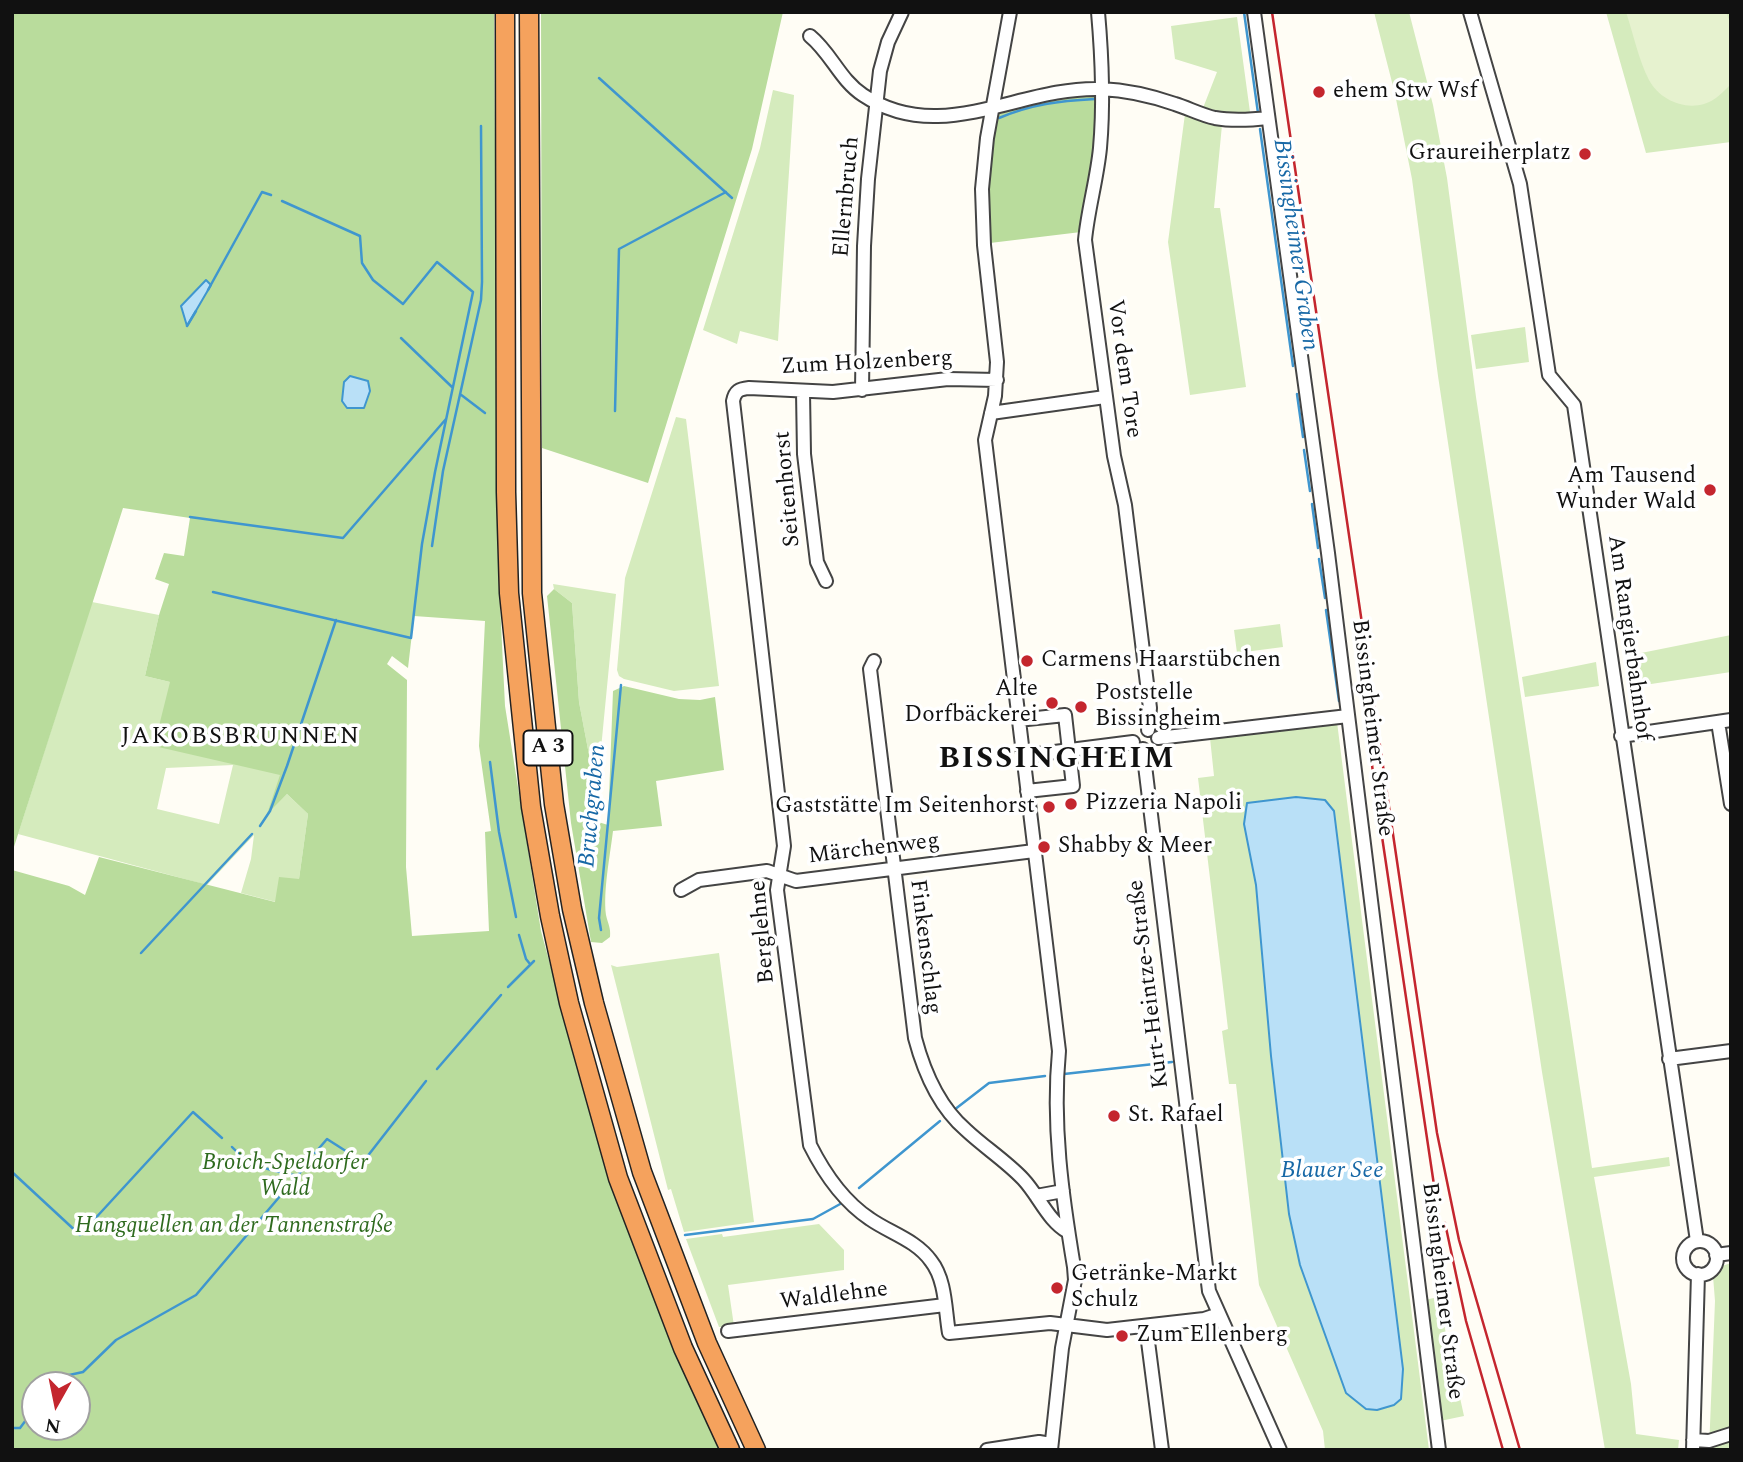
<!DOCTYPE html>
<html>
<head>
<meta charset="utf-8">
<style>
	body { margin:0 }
	#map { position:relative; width:1743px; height:1462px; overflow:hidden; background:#fffdf5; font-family:Spectral,serif }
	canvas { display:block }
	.frame { position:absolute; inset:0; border:14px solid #111; pointer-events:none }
	.north { position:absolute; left:21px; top:1371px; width:70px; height:70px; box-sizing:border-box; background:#fff; border:2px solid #a0a0a0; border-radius:50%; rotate:189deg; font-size:19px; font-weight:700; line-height:28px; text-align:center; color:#111 }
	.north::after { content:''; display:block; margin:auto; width:24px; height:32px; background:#c4262e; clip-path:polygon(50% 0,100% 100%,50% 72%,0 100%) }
</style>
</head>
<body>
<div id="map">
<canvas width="1743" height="1462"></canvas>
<div class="frame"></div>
<div class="north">N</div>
</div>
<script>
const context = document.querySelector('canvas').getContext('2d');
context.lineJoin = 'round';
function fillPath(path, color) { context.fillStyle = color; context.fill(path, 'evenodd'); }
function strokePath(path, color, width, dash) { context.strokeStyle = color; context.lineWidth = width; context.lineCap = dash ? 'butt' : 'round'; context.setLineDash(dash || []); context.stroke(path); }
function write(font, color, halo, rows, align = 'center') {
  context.font = font + ' Spectral,serif'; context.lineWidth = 7; context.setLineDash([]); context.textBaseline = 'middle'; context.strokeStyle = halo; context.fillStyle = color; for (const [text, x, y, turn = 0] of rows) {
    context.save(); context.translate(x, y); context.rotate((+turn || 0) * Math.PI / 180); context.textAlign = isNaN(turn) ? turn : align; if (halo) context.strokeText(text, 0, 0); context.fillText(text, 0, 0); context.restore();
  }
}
const green = new Path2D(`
	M1374,12H1409L1433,105L1447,178L1476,397L1592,1168L1669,1157L1670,1166L1594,1177L1631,1384L1636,1434L1679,1440L1678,1450H1605L1542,1072L1438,376L1412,179L1395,94Z
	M1606,12H1731V142L1646,153Z
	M1237,17L1250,112H1227L1203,108L1217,72L1175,59L1171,26Z
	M773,90L794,95L778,341L740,331L737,344L703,330L760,148Z
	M1185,114L1208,123L1222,125L1214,208H1220L1246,387L1190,395L1168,242Z
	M1525,327L1529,362L1476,369L1471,335Z
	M676,417L686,419L719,686L674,691L624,679L619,676L617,670L625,578Z
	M553,584L616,594L594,821L590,760L579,702L572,603L554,589Z
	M92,602L159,615L145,676L170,682L281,775L268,812L287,794L308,814L299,879L276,902L241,893L251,859L254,835L207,885L18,834ZM233,765L219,824L157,809L166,768Z
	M1280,624L1283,647L1237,653L1234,630Z
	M1731,635V672L1631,687L1626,656Z
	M1596,662L1599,686L1525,697L1522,677Z
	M1337,722L1429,1450H1325L1323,1431L1259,1285L1236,1084H1229L1222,1031L1228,1029L1198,778L1214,776L1210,738Z
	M719,953L754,1222L684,1232L671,1189L668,1190L611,965L617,967Z
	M819,1224L844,1250V1270L728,1285L734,1326L719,1327L686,1239L722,1234L723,1237Z
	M1731,1263V1450H1709L1715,1301L1713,1276L1722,1266Z
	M1438,1297L1464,1416L1440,1421L1425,1300Z`);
const forest = new Path2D(`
	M12,12H494L498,562L505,706L541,931L586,1098L610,1178L721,1450H12V870L69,886L85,895L99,857L275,902L279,877L299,879L308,814L287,794L267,814L280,775L154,746L170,682L145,676L159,615L169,584L155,579L164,553L184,556L190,518L123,508L12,853ZM414,616L485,621L479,746L491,831L485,832L489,931L412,936L406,867L407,680L387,664L392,656L408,668ZM35,1385H77V1427H35Z
	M541,12H783L752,149L648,483L542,448Z
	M1094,96L1097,100L1095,146L1081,232L990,243L988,189L997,115C1031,103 1058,99 1094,96Z
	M554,589L572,603L579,702L590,760L595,821L608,825L613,691L624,686L679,699L700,700L715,697L724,770L656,781L662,826L613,831C610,856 603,891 606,915C608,924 611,928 610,937L602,943L591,942L571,823L547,596Z`);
const pitch = new Path2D(`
	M1626,12H1726L1731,25L1730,85C1723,92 1715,101 1704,104C1683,110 1659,99 1649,80C1639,61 1633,33 1626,12Z`);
const water = new Path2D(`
	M206,280L211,285L187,326L181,306Z
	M350,376L368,381L370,391L364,408H347L342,401L344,382Z
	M1296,797L1325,800L1334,811L1403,1369L1401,1399L1394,1405L1377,1410L1366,1409L1346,1393L1300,1265L1289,1214L1271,1056L1256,885L1244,824L1247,803Z`);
const stream = new Path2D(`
	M1244,12L1258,113
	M599,78L732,198
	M999,118C1032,104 1059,101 1095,99
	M1260,129L1293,366
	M208,290L262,192L271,195
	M187,326L196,311
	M401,338L452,387
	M460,394L485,413
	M1297,394L1303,437
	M615,411L619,249L726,192
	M1304,450L1310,491
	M1312,504L1318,548
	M190,517L343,538L446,419
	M432,546L443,471L481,300L482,282L481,126
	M1319,559L1325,598
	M213,592L411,638L422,544L435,472L473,292L437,262L403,304L373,280L362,263L360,236L282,201
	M1326,610L1339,701
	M490,762L499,832L516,917
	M260,826L270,811L287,766L336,620
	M601,930L599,918L621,685
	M519,935L526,959L530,964
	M141,953L252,834
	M508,987L534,961
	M437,1069L501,995
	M1064,1074L1172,1062
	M954,1110L989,1083L1045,1076
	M232,1147C250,1167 272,1171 299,1176
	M315,1153L327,1139L363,1162L426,1081
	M12,1172L80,1235L193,1112L222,1138
	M859,1188L940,1121
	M685,1235L813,1219L842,1203
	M53,1385L60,1377L83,1372L116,1340L196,1295L309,1162
	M12,1428H20L35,1408`);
const minor = new Path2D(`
	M1010,12L987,138L982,189L984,245L997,362L995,396L985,440L1059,1051C1052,1124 1062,1195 1074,1267L1075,1280L1062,1348L1051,1450
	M1098,12C1102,57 1104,103 1100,148C1097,179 1088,209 1085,240L1114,456L1125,505L1150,708L1148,730
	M1254,12L1328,553L1439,1450
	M1470,12L1520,184L1549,375L1574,405L1697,1241
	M810,36C831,53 840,80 863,95C941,147 1019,86 1101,89C1125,90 1152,96 1175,104C1188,108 1201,115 1215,118C1232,121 1250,120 1268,118
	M997,380L948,379L833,392L749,388C739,389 735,391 733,401L784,846L777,890L810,1145C824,1173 843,1201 870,1219C890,1233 916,1240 931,1261C946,1280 945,1310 949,1333L1050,1323L1107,1330L1204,1319L1219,1314
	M862,390L864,246L868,179L880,71L888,42L902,12
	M803,392L804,454L817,562L826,581
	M991,413L1105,397
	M874,661L870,669L915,1038C924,1072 938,1106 966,1130C984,1147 1006,1161 1023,1179C1039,1196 1048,1221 1068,1232
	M1018,720L1065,715L1073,786L1027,791
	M1718,722L1731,804
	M1621,736L1731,720
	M1158,738L1348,716
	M1143,749L1209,1291L1280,1450
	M1023,756L1133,742
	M681,890L699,880L767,871L796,881L1034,851
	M1669,1059L1731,1051
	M1036,1196L1063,1191
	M1683 1258a17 17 0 1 1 34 0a17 17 0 1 1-34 0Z
	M1716,1255L1731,1253
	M1146,1326L1162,1450
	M728,1331L945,1305
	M1693,1440L1709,1441L1731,1434
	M987,1450L1039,1442L1051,1444
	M1693,1450L1698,1274`);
const highway = new Path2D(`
	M505,12L506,492L509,593L531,807L550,916L569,1003L618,1178L683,1348L730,1450
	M529,12L532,593L554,804L572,909L594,1003L642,1172L707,1343L756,1450`);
const rail = new Path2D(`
	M1272,12L1437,1133L1459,1240L1520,1450
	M1368,727L1374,783L1441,1232
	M1445,1223L1466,1321L1503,1450`);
const markers = [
	[1319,92,7,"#c4262e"],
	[1585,154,7,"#c4262e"],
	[1710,490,7,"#c4262e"],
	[1027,661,7,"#c4262e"],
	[1052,703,7,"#c4262e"],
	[1081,707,7,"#c4262e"],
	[1071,804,7,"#c4262e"],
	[1049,807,7,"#c4262e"],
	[1044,847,7,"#c4262e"],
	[1114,1116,7,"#c4262e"],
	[1057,1288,7,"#c4262e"],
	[1122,1336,7,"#c4262e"]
];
const shields = [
	[548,748,49]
];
const shieldNames = [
	["A 3",548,748]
];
const poiNames = [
	["ehem Stw Wsf",1333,92],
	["Graureiherplatz",1571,154,"right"],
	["Am Tausend",1696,477,"right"],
	["Wunder Wald",1696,503,"right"],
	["Carmens Haarstübchen",1041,661],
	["Alte",1038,690,"right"],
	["Dorfbäckerei",1038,716,"right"],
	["Poststelle",1095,694],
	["Bissingheim",1095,720],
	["Pizzeria Napoli",1085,804],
	["Gaststätte Im Seitenhorst",1035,807,"right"],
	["Shabby & Meer",1058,847],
	["St. Rafael",1128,1116],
	["Getränke-Markt",1071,1275],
	["Schulz",1071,1301],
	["Zum Ellenberg",1136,1336]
];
const streetNames = [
	["Ellernbruch",848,197,-85],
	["Zum Holzenberg",867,364,-3],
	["Vor dem Tore",1123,369,82],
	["Seitenhorst",789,489,-95],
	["Am Rangierbahnhof",1628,638,82],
	["Bissingheimer Straße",1371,728,83],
	["Märchenweg",874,850,-7],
	["Berglehne",764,932,-95],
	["Finkenschlag",924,947,83],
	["Kurt-Heintze-Straße",1150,984,-97],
	["Bissingheimer Straße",1441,1291,83],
	["Waldlehne",834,1297,-7]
];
const parkNames = [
	["Broich-Speldorfer",285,1164],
	["Wald",285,1190],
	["Hangquellen an der Tannenstraße",234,1227]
];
const waterNames = [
	["Bissingheimer Graben",1294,245,82],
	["Bruchgraben",594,806,-85],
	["Blauer See",1332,1172]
];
const neighbourhoodNames = [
	["JAKOBSBRUNNEN",241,738]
];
const districtNames = [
	["BISSINGHEIM",1057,761]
];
fillPath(green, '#d5ebbd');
fillPath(forest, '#b9dc9c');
fillPath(pitch, '#e6f2cf');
fillPath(water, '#b9e0f7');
strokePath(water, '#3f96cf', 2);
strokePath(stream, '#3f96cf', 2.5);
strokePath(minor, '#444', 16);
strokePath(highway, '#222', 21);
strokePath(minor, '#fff', 12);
strokePath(highway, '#f5a25d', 18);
strokePath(rail, '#c4262e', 2.5);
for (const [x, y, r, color] of markers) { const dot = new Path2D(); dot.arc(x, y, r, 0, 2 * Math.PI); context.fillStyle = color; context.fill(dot); strokePath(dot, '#fff', 2.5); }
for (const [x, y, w] of shields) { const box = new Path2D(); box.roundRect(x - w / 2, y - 17.5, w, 35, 5); context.fillStyle = '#fff'; context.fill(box); strokePath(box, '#111', 2); }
write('bold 21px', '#111', null, shieldNames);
write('23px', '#111', '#fff', poiNames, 'left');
write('23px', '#111', '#fff', streetNames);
write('italic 23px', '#2f6b1f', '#fff', parkNames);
write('italic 24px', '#1768a6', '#fff', waterNames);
context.letterSpacing = '2px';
write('24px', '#111', '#fff', neighbourhoodNames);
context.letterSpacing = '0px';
context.letterSpacing = '2px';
write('bold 30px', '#111', '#fff', districtNames);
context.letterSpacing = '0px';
</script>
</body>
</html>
